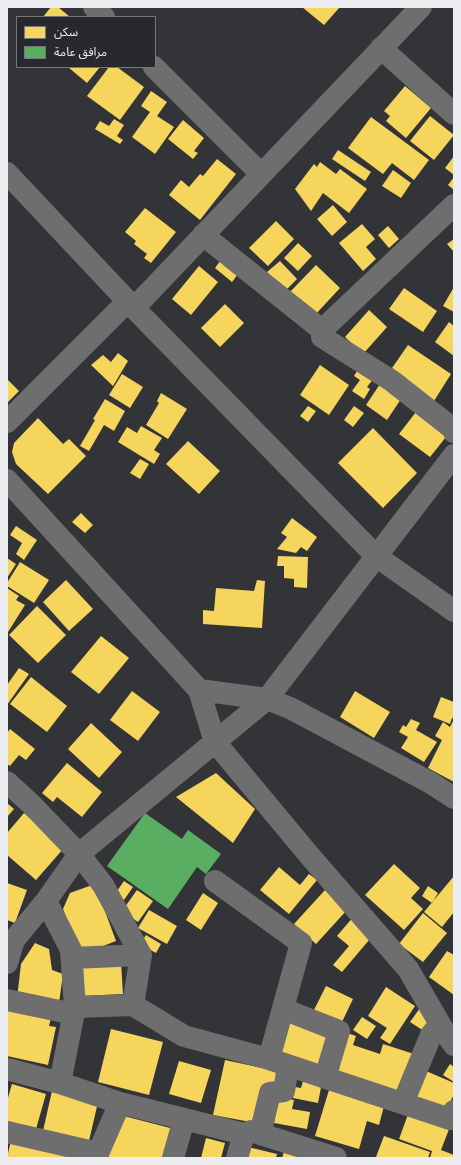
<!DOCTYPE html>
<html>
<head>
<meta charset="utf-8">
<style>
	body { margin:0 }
	#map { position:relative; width:461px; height:1165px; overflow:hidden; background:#333437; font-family:"IBM Plex Sans","Noto Sans Arabic",sans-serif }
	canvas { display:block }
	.frame { position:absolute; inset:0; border:8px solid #ecedf0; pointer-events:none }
	.legend { position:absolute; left:16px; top:16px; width:140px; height:52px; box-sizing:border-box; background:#28292e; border:1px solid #76777c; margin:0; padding:5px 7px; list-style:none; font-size:12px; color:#ecedf0 }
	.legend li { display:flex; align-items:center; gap:8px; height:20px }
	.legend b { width:20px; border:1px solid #76777c }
</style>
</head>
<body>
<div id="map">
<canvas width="461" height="1165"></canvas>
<div class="frame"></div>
<ul class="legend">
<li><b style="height:11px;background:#f6d55c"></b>سكن</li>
<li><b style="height:11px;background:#5aae61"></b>مرافق عامة</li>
</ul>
</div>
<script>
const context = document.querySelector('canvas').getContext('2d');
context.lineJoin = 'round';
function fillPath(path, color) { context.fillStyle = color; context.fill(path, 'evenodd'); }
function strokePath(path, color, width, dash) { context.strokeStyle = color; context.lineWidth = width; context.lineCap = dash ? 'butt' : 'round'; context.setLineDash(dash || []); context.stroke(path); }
const homes = new Path2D(`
	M51,7H58L70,17H43Z
	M302,7H340L324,25Z
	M68,67H100L87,83Z
	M109,67H117L144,87L120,120L87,96Z
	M405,86L431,108L406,138L386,121L390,116L384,111Z
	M151,91L167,102L157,116L174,127L155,154L132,137L150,112L141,106Z
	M430,116L454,135L434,160L410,141Z
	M371,117L429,160L414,180L392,163L383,174L348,148Z
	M114,119L124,125L117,136L123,140L120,144L95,129L100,121L109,126Z
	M183,120L204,138L194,151L198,153L193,159L168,139Z
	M338,150L371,172L365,181L332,159Z
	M454,156V175L445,168Z
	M217,159L236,174L200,220L169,195L181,180L189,187L200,174L203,176Z
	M320,162L336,174L340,169L367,189L349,213L323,193L311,211L295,189L314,164L317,167Z
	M393,170L411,183L401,198L382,186Z
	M454,177V190L448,185Z
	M333,205L347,222L332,236L317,219Z
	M145,208L176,232L151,263L144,258L147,254L134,244L136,241L125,232Z
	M276,221L294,239L268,266L249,248Z
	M362,224L375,239L366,247L376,259L363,271L339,243Z
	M388,226L399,239L389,248L378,235Z
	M454,239V252L447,244Z
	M298,243L312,256L298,271L284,258Z
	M223,257L241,270L232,282L215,268Z
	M280,261L297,279L285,291L267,272Z
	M316,265L340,288L314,316L289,293Z
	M199,266L218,282L191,315L172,299Z
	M454,287V312L443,306Z
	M404,288L437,311L423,332L389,309Z
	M225,304L244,323L220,347L201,328Z
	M369,310L387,327L363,354L345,337Z
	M449,322L454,326V356L435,342Z
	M408,345L451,374L434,401L402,384L406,378L392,368Z
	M118,353L128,361L113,386L91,365L103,355L111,362Z
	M320,365L349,385L329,415L300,395Z
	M359,368L374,378L367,387L370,389L364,399L352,391L360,380L354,376Z
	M122,374L143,387L130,408L109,395Z
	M7,379L19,391L7,403Z
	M382,381L403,396L387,420L366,405Z
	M161,393L187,409L168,439L146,425L159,403L157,401Z
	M105,399L125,411L114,431L104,425L89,451L80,446L95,420L93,419Z
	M308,406L316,411L308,422L300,416Z
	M354,406L364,413L353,427L344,420Z
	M419,408L450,432L430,457L399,434Z
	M38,418L63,444L69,439L86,456L48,494L16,464L12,452L14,443Z
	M141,426L162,438L154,450L160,454L154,464L118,442L127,427L137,433Z
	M373,428L417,473L383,508L338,463Z
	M188,441L220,471L199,494L166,464Z
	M140,459L149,464L140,479L130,473Z
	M81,513L93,525L85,533L72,522Z
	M292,518L317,537L307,551L301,547L296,553L277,549L287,537L281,533Z
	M16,526L37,540L24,560L16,554L22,543L10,535Z
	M278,556L308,557L307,588L294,587V579L284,578V566H277Z
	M7,558L16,564L7,578Z
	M20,562L49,580L34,603L7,586V583Z
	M66,580L93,609L69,631L43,602Z
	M257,580L265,581L262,628L203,624V610L214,611L216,588L254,591Z
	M7,588L19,596L16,600L25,605L8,632Z
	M37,606L66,635L38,663L9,635Z
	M101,636L129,658L99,694L71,672Z
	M19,668L29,674L7,705V685Z
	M31,677L67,706L47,732L10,704Z
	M132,691L160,712L138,741L110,720Z
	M355,691L390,712L374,738L340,717Z
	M441,697L454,702V719L452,718L450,724L433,717Z
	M411,719L420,723L416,730L437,742L424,762L401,748L408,737L399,732L403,725L406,727Z
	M454,719V782L428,768L442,740L435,736L443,722L450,727Z
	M91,723L122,752L99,778L68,749Z
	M10,729L35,749L26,760L19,755L10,766L7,764V733Z
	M67,763L102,792L82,817L57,797L53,802L42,793Z
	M216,773L255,809L233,843L176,797Z
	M7,803L14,809L7,817Z
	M24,813L64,848L36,880L7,855V833Z
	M394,864L420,888L411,898L423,909L404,930L365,895Z
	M279,867L300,885L309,874L317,880L289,914L260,890Z
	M454,876V912L442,927L424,912Z
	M124,881L133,887L124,900L115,894Z
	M7,883L27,890L15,923L7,920Z
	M95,884L116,941L80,955L63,909L70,893Z
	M428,886L438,893L432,903L422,896Z
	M137,890L153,901L138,922L122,911Z
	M325,890L347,910L316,944L294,924Z
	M203,893L218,903L201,930L186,920Z
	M149,910L177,926L167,944L138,928Z
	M423,913L447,933L423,962L399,944Z
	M354,916L375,933L342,972L333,965L349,946L337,936Z
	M146,935L161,944L156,953L140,944Z
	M35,943L49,949L52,970L63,974L59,1003L17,998L21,964Z
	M447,951L454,955V995L429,977Z
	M121,962L123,994L82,996L81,964Z
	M326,986L353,999L340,1026L313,1012Z
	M386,987L415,1006L390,1044L380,1038L387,1028L368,1016Z
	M7,1006L52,1014L49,1026L56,1027L48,1065L7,1056Z
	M420,1008L433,1017L424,1031L410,1022Z
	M362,1017L376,1026L367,1039L353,1030Z
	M290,1022L331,1033L322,1069L280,1059Z
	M111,1029L163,1042L149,1095L98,1082Z
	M344,1032L356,1036L353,1045L380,1054L383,1044L414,1054L400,1095L331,1073Z
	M225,1060L281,1072L277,1087L264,1084L256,1123L213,1115Z
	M179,1061L211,1070L201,1103L169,1094Z
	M450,1064L454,1067V1082L443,1075Z
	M426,1071L454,1083V1094L446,1112L415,1098Z
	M304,1078L322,1082L318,1103L293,1098L295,1087L301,1088Z
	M12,1084L46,1094L36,1129L7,1121V1101Z
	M329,1090L384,1106L379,1125L367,1121L359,1149L315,1136Z
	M52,1091L98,1102L89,1141L43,1131Z
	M279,1097L294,1100L292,1109L310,1112L307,1129L274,1123Z
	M410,1109L451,1124L441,1150L454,1155V1158H430L432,1151L399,1139Z
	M120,1115L174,1129L166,1158H108Z
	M384,1136L430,1152L428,1158L376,1157Z
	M206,1138L225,1143L221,1158H201Z
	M11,1140L71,1158H7Z
	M248,1147L277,1154L276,1158H245Z
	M284,1152L301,1158H282Z`);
const public = new Path2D(`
	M145,813L182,839L188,830L221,854L206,874L197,867L168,909L107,866Z`);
const minor = new Path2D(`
	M94,7L104,17
	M421,7L134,308L376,556L454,611
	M381,48L454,114
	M154,67L261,174
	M7,173L134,308
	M203,235L322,330L454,205
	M322,330V337L392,381L452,428L454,432
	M7,422L128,301
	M7,480L199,690L267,699L290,708L431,783L454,798
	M199,690L215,742L309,855L408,969L444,1031L454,1045
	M7,782L31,804L79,854L103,885L141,955L133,1005
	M46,901L71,950L75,1007
	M72,958L141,955
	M7,963L14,940L46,901L79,854L267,699L454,455
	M7,1000L74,1014
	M283,1009L339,1031L325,1078
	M266,1058L450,1119L454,1111
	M7,1069L60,1083L120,1103L244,1134L251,1131L336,1158
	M60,1083L75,1007L133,1005L184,1036L269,1059L301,943L215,881
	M403,1103L431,1035L440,1024
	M7,1132L98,1153
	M260,1134L270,1093L284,1091L288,1066
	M96,1158L120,1103
	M173,1158L184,1119
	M237,1158L244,1134`);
fillPath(homes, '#f6d55c');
fillPath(public, '#5aae61');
strokePath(minor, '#6e6e6f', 22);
</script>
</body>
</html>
